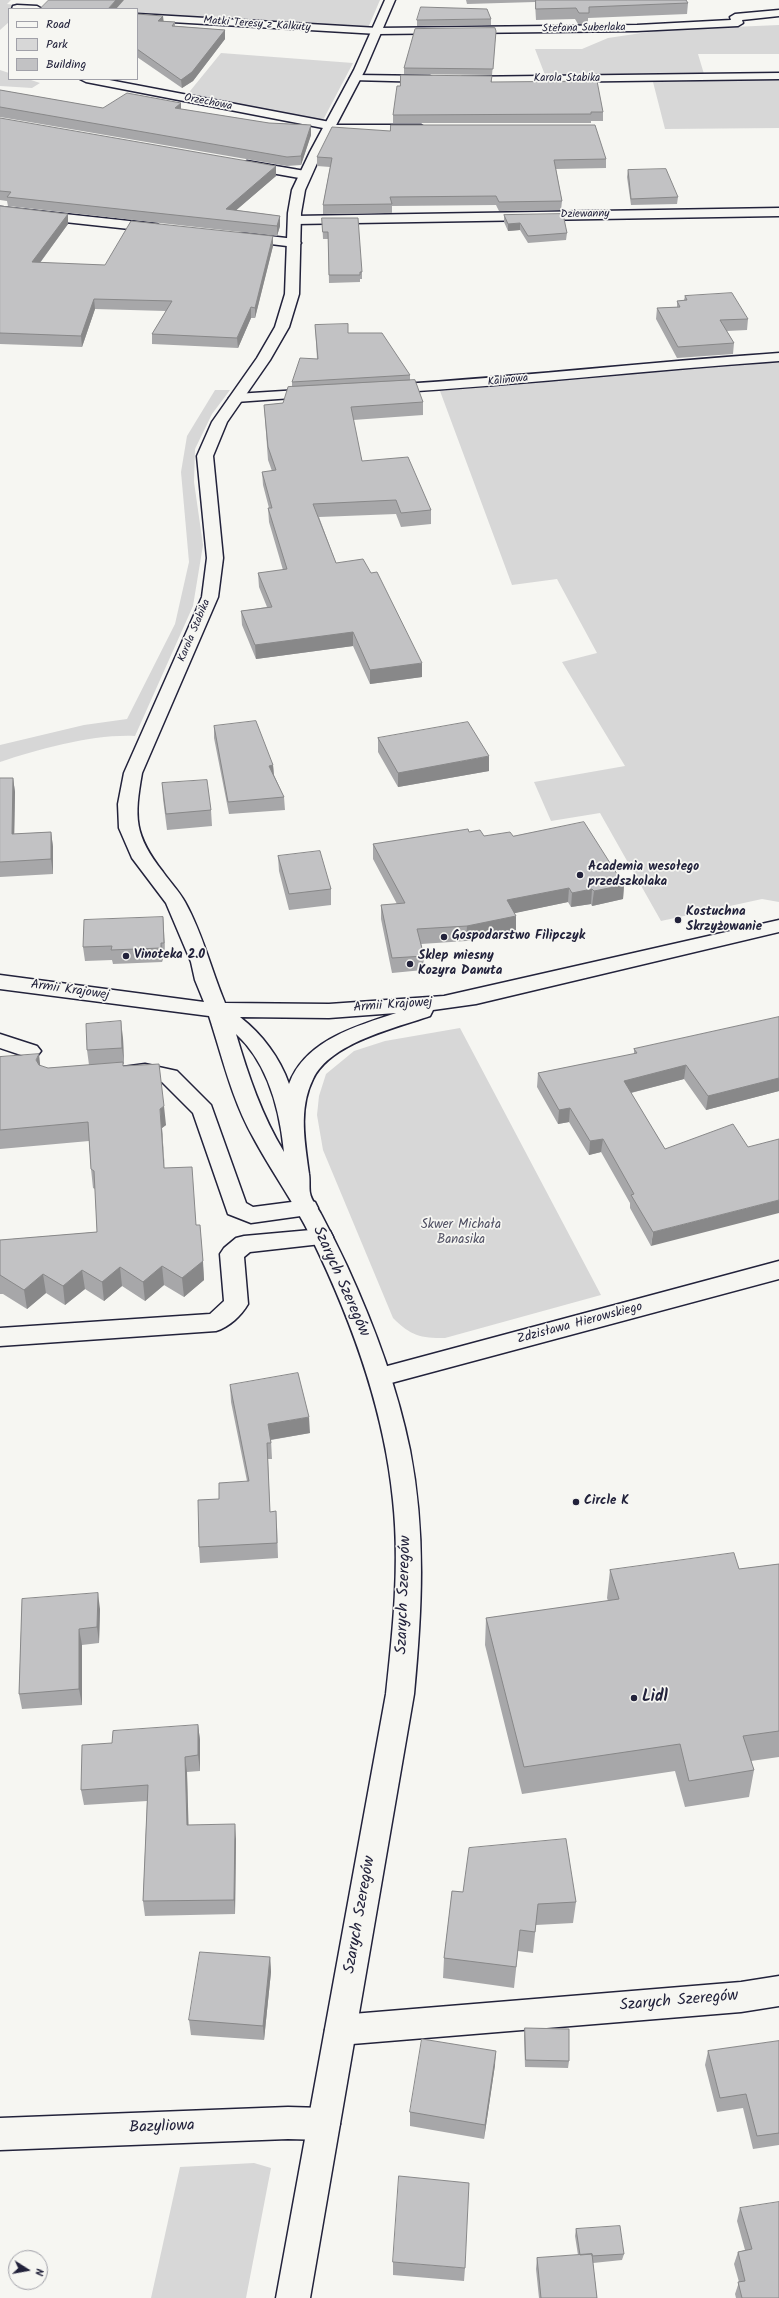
<!DOCTYPE html>
<html>
<head>
<meta charset="utf-8">
<style>
	body { margin:0 }
	#map { position:relative; width:779px; height:2298px; overflow:hidden; background:#f6f6f2; font-family:Kalam,sans-serif }
	canvas { display:block }
	.legend { position:absolute; left:8px; top:8px; width:130px; height:72px; box-sizing:border-box; background:#f6f6f2; border:1px solid #a1a1a9; margin:0; padding:5px 7px; list-style:none; font-size:12px; color:#22223b }
	.legend li { display:flex; align-items:center; gap:8px; height:20px }
	.legend b { width:20px; border:1px solid #a1a1a9 }
	.north { position:absolute; left:8px; top:2250px; width:40px; height:40px; box-sizing:border-box; background:#f6f6f2; border:1px solid #a1a1a9; border-radius:50%; rotate:101deg; font-size:11px; font-weight:700; line-height:16px; text-align:center; color:#22223b }
	.north::after { content:''; display:block; margin:auto; width:14px; height:18px; background:#22223b; clip-path:polygon(50% 0,100% 100%,50% 72%,0 100%) }
</style>
</head>
<body>
<div id="map">
<canvas width="779" height="2298"></canvas>
<ul class="legend">
<li><b style="height:5px;background:#f6f6f2"></b>Road</li>
<li><b style="height:11px;background:#d7d7d7"></b>Park</li>
<li><b style="height:11px;background:#c2c2c4"></b>Building</li>
</ul>
<div class="north">N</div>
</div>
<script>
const context = document.querySelector('canvas').getContext('2d');
context.lineJoin = 'round';
function fillPath(path, color) { context.fillStyle = color; context.fill(path, 'evenodd'); }
function strokePath(path, color, width, dash) { context.strokeStyle = color; context.lineWidth = width; context.lineCap = dash ? 'butt' : 'round'; context.setLineDash(dash || []); context.stroke(path); }
function write(font, color, halo, rows, align = 'center') {
  context.font = font + ' Kalam,sans-serif'; context.lineWidth = 3.5; context.setLineDash([]); context.textBaseline = 'middle'; context.strokeStyle = halo; context.fillStyle = color; for (const [text, x, y, turn = 0] of rows) {
    context.save(); context.translate(x, y); context.rotate((+turn || 0) * Math.PI / 180); context.textAlign = isNaN(turn) ? turn : align; if (halo) context.strokeText(text, 0, 0); context.fillText(text, 0, 0); context.restore();
  }
}
const green = new Path2D(`
	M0,0H11L7,4L15,5L9,9V22L0,30Z
	M80,0H380L368,28L331,27L137,14V9H71Z
	M779,25V54H698L704,74L545,75L535,49H582L608,38L662,30Z
	M221,53L353,63L322,122L186,96Z
	M0,70L9,73V79H28L40,83L32,88L0,86Z
	M779,79V128L665,129L653,82Z
	M779,361V902L762,899L661,921L600,813L551,821L534,782L625,766L562,662L597,653L557,579L512,585L440,391L658,370Z
	M215,390H230L212,414L195,449L194,482L203,545L193,606L135,736C94,734 39,749 0,762V745L84,725L127,719L175,624L189,562L181,472L187,436Z
	M460,1028L601,1295L445,1338C420,1338 411,1336 393,1318L323,1150L317,1115L319,1096L326,1074L354,1051L385,1041Z
	M254,2163L271,2168L246,2298H151L180,2167Z`);
const street = new Path2D(`
	M17,5L37,6L42,9H12L13,6Z
	M779,10V16L742,20L743,23L738,26L637,31L378,34L137,20V14L378,28L637,25L731,20L730,17L735,14Z
	M779,73V79L462,83L456,80L462,77Z
	M356,75L430,76L436,79L430,82L352,80L350,78Z
	M80,79H104L330,122L336,125H421L427,129L421,133H328L324,132L323,128L86,82Z
	M247,161L305,171L311,175L305,179L243,168L241,165Z
	M0,207L157,224L163,228L157,232L0,215Z
	M779,208V216L295,224L289,220L295,216Z
	M243,233L295,239L301,243L295,247L238,240L237,237Z
	M779,353V361C648,370 519,385 388,393L381,389L388,385C519,377 648,362 779,353Z
	M315,389L322,393L320,396L236,402L229,398L236,394Z
	M0,1034L37,1046L41,1051L37,1056L30,1058L0,1048Z
	M145,1064L177,1071L211,1105L246,1203L253,1207L307,1200L315,1202L318,1208L315,1214L251,1223L228,1214L193,1113L162,1082L123,1077L120,1072L123,1067Z
	M322,1229L330,1231L333,1237L330,1243L250,1252L244,1257L248,1304C241,1316 229,1327 216,1331L0,1346V1328L210,1314L224,1301L220,1254L224,1248L236,1238L244,1236Z
	M779,1261V1279L380,1386L371,1384L368,1377L371,1370L380,1368Z
	M779,1976V2006L741,2012L340,2045L329,2041L325,2030L329,2019L340,2015L741,1982Z
	M288,2107L324,2108L335,2113L340,2124L335,2135L324,2140L288,2139L0,2150V2118Z`);
const secondary = new Path2D(`
	M385,0H395L365,70L322,152L305,190L301,213L299,294L289,327L270,360L227,422L213,456L223,558L218,597L142,773C134,818 134,835 163,872C170,882 179,891 185,902C203,934 211,970 225,1003L329,1004L444,996L779,920V932L476,1004L433,1010L430,1016C395,1028 330,1043 313,1079C298,1109 305,1143 309,1174C310,1180 309,1188 310,1193C311,1200 318,1208 321,1214C330,1231 339,1249 347,1266C374,1325 397,1386 410,1450C426,1533 422,1610 414,1694L310,2298H276L386,1694C393,1630 400,1565 393,1500C384,1408 351,1319 311,1237C294,1202 271,1171 253,1137C232,1100 222,1056 209,1016L0,989V975L204,1002L195,980L191,962L166,903L132,858L119,828L118,804L124,773L202,597L207,558L197,456L212,422L257,358L275,327L285,294L288,213L292,190L310,152L354,70ZM396,1013C357,1026 305,1040 289,1084C280,1058 262,1034 240,1017L329,1018ZM236,1034C268,1063 280,1111 284,1152C262,1116 248,1075 236,1034Z`);
const wall = new Path2D(`
	M466,0H686L688,3L687,14L588,18V24H578L575,19L536,20L535,2L467,4Z
	M137,14L164,21L175,22V26L225,30V39L193,81L182,88L137,57Z
	M491,19V25L417,26V20Z
	M496,31L492,75L404,74V68Z
	M492,76V82L603,112V121H591V123H393V115L400,86Z
	M0,90L103,108L181,103V109L269,123L311,125V135L301,165L287,166L0,117Z
	M0,118L276,176L236,210L280,216V226L277,236L8,206L7,201L0,200Z
	M317,157L606,159V168L556,169L562,201L561,210L499,211L496,205L392,206V213L323,214V205L330,167L317,166Z
	M628,170L678,197L677,204L631,205L627,177Z
	M0,206L68,214V224L40,263L105,265L273,246L255,318H251L238,348L152,344V334L166,311L95,309L82,347L0,344Z
	M504,215L567,233L566,240L528,243L520,230L508,231L504,222Z
	M322,218L362,272V279H360V282L329,283L328,239H323Z
	M685,296L748,319L747,330L727,331L734,343L733,354L677,358L656,319L657,308L677,307V301L684,300Z
	M315,325L348,333L410,375V380L423,402V415L353,420L362,461L431,510V524L401,527L396,514L319,517L336,563L371,573L422,677L370,684L353,646L256,659L242,625L241,611L267,607L259,587L258,573L283,570L269,522L268,508H269L263,485L262,472L272,471L268,460L264,405L283,403L292,387V382L317,359Z
	M214,726L273,765L274,775L284,797L285,810L229,814L214,738Z
	M378,738L489,771L398,787L378,752Z
	M0,778H13L15,792L14,834L51,832L53,847V874L0,877Z
	M162,783L211,810L212,826L167,830L163,799Z
	M469,832L484,836H513L624,885L623,899L592,906L591,904L571,907L568,902L514,913L516,931L466,941L421,944L424,956L423,970L392,973L381,919V905L397,904L373,859V844Z
	M278,856L331,889V905L289,910L279,871Z
	M163,917L165,957H163L162,962L113,964L112,960L85,961L83,947Z
	M779,1017V1091L706,1110L684,1079L631,1093L665,1149L651,1246L630,1208V1203L601,1152L589,1155L569,1122L558,1124L537,1087L538,1073L634,1054V1049Z
	M123,1038L124,1064H123V1066L166,1125L162,1128L164,1168L196,1225H200L204,1280L184,1297L164,1285L145,1301L122,1286L104,1301L85,1289L65,1305L46,1293L27,1309L3,1294H0V1240L97,1232L95,1189L93,1188L91,1169L89,1141L0,1149V1057L48,1068L89,1065L87,1050Z
	M230,1385L310,1433L271,1440L272,1459H268L270,1512L277,1527L278,1558L200,1563L199,1547L219,1499L247,1481L231,1402Z
	M779,1564V1757L751,1761L754,1770L749,1797L685,1807L675,1771L522,1794L485,1645L486,1618L608,1601L607,1598L610,1570L739,1569Z
	M22,1599L100,1609L99,1643L82,1645V1705L22,1709L19,1694Z
	M198,1725L200,1740V1771L187,1772L188,1825L236,1839L235,1914L145,1916L143,1901L147,1801L84,1805L81,1790L112,1743Z
	M452,1891L576,1902L573,1923L536,1925L533,1953L518,1951L514,1988L443,1978L444,1958Z
	M270,1957L271,1972L264,2040L191,2035L189,2020Z
	M525,2028L569,2061L568,2068L525,2067L524,2036Z
	M779,2041V2145L753,2149L743,2108L717,2112L705,2065L708,2051Z
	M495,2065L484,2139L410,2126V2112Z
	M740,2208L779,2298H736L735,2294L739,2282L734,2264L738,2252L745,2250L737,2221Z
	M576,2229L624,2254L622,2260L593,2263L597,2298H539L536,2269L537,2258L578,2255L575,2236Z
	M393,2262L465,2268L464,2281L393,2275Z`);
const shadedWall = new Path2D(`
	M116,0H124L116,9H108Z
	M163,16L164,24L158,21Z
	M225,30V39L193,81L182,88L181,80Z
	M181,103V112L175,108Z
	M311,125V135L301,165V156Z
	M276,166V176L226,219V209Z
	M68,214V224L33,272L32,262Z
	M280,216V226L277,236V226Z
	M520,223V230L508,231V224Z
	M273,236V246L255,318V308Z
	M94,299L95,309L82,347L81,336Z
	M251,307V318L238,348L237,338Z
	M353,632V646L256,659L255,645Z
	M422,663V677L370,684V670Z
	M489,756V771L398,787V773Z
	M273,765L274,778L269,766Z
	M13,778L15,792L14,849L12,834Z
	M51,832L53,847V874L51,859Z
	M624,885L623,899L592,906L594,891Z
	M569,888L568,902L506,915L507,900Z
	M592,889L591,904L571,907L572,893Z
	M516,916V931L466,941L467,926Z
	M163,917L164,931L165,957L164,943Z
	M161,943L163,957L162,962L161,948Z
	M121,1021L123,1038L124,1064L122,1048Z
	M39,1054L41,1073L36,1060Z
	M686,1065L684,1079L622,1095L624,1081Z
	M779,1078V1091L706,1110L708,1096Z
	M164,1106L166,1125L162,1128L166,1186L160,1109Z
	M570,1108L569,1122L558,1124L559,1110Z
	M603,1139L601,1152L589,1155L590,1141Z
	M779,1200V1213L651,1246L653,1232Z
	M203,1261L204,1280L184,1297L182,1278Z
	M162,1266L164,1285L145,1301L143,1282Z
	M120,1267L122,1286L104,1301L102,1282Z
	M82,1270L85,1289L65,1305L63,1286Z
	M43,1274L46,1293L27,1309L24,1290Z
	M309,1417L310,1433L269,1440L268,1424Z
	M98,1593L100,1609L99,1643L97,1627Z
	M79,1629L82,1645V1705L79,1689Z
	M198,1725L200,1740V1771L198,1755Z
	M185,1757L187,1772L189,1840L187,1825Z
	M235,1824L236,1839L235,1914L234,1900Z
	M270,1957L271,1972L264,2040L263,2026Z
	M496,2051L495,2065L484,2139L485,2125Z`);
const building = new Path2D(`
	M49,0H116L108,9H40Z
	M536,0H686L688,3L589,7V13H579L576,8L536,9Z
	M421,7L487,9L491,19L417,20Z
	M137,14L163,16L158,21L175,22L172,26L225,30L192,72L181,80L137,49Z
	M495,28L496,31L493,69L404,68L415,29Z
	M401,75L492,76L491,82L597,81L603,112H591V114L393,115L397,86H400Z
	M0,90L103,108L127,93L181,103L175,108L269,123L311,125L301,156L287,157L0,107Z
	M0,118L276,166L226,209L280,216L277,226L7,197L11,192L0,191Z
	M391,125H595L606,159L554,160L562,201L499,202L496,196L390,197L392,204L323,205L332,158L317,157L332,127L390,131Z
	M666,169L678,197L631,199L628,170Z
	M0,206L68,214L32,262L105,265L131,221L273,236L255,308L251,307L237,338L152,334L172,301L94,299L81,336L0,333Z
	M563,214L567,233L528,236L520,223L508,224L504,215Z
	M322,218H358L362,272H360V275H329L328,232H323Z
	M732,293L748,319L720,320L734,343L678,347L657,308L680,307L677,301L687,300L685,296Z
	M348,324V333H382L410,375L292,382L300,358L318,359L315,325Z
	M415,380L423,402L351,407L362,461L408,457L431,510L401,513L396,500L313,504L336,563L363,559L371,573L377,572L422,663L370,670L353,632L255,645L241,611L272,607L258,573L287,569L268,508H272L262,472L276,470L268,447L264,405L283,403L288,387Z
	M256,721L273,765L269,766L284,797L228,802L214,726Z
	M468,722L489,756L398,773L378,738Z
	M0,778H13L12,834L51,832V859L0,862Z
	M207,780L211,810L166,814L162,783Z
	M584,822L624,885L594,891L592,889L572,893L569,888L507,900L516,916L467,926L417,929L424,956L392,958L381,905L405,903L373,844L468,829L469,832L480,830L484,836L510,832L513,836Z
	M320,851L331,889L289,894L278,856Z
	M163,917L164,943H161V948L111,950L112,946L83,947L84,920Z
	M779,1017V1078L708,1096L686,1065L624,1081L665,1149L733,1124L748,1147L779,1139V1200L653,1232L631,1195L634,1194L603,1139L590,1141L570,1108L559,1110L538,1073L637,1053L634,1049Z
	M121,1021L122,1048L87,1050L86,1024Z
	M39,1054L36,1060L39,1065L48,1068L123,1062V1066L159,1064L164,1106L160,1109L164,1168L192,1167L196,1225H200L203,1261L182,1278L162,1266L143,1282L120,1267L102,1282L82,1270L63,1286L43,1274L24,1290L0,1275V1240L97,1232L94,1171L91,1169L88,1122L0,1130V1057Z
	M298,1373L309,1417L268,1424L271,1443H267L270,1512L276,1511L277,1543L199,1547L198,1500L219,1499V1483L249,1481L230,1385Z
	M734,1553L739,1569L779,1564V1731L743,1736L754,1770L689,1781L680,1744L524,1767L486,1618L619,1599L610,1570Z
	M98,1593L97,1627L79,1629V1689L19,1694L22,1599Z
	M198,1725V1755L185,1757L187,1825L235,1824L234,1900L143,1901L148,1785L81,1790L82,1745L112,1743L113,1731Z
	M566,1839L576,1902L538,1904L535,1932L520,1930L516,1967L444,1958L452,1891L463,1892L469,1848Z
	M200,1952L270,1957L263,2026L189,2020Z
	M525,2028L569,2029V2061L526,2060Z
	M422,2039L496,2051L485,2125L410,2112Z
	M779,2041V2133L757,2136L746,2094L720,2098L708,2051Z
	M399,2176L469,2183L465,2268L393,2262Z
	M779,2202V2298H742L738,2282L745,2281L738,2252L752,2249L740,2208Z
	M620,2226L624,2254L592,2256V2254L580,2255L576,2229Z
	M592,2254L597,2298H541L537,2258Z`);
const markers = [
	[580,875,4,"#22223b"],
	[678,920,4,"#22223b"],
	[444,937,4,"#22223b"],
	[126,956,4,"#22223b"],
	[410,964,4,"#22223b"],
	[576,1502,4,"#22223b"],
	[634,1698,4,"#22223b"]
];
const farStreetnames = [
	["Matki Teresy z Kalkuty",257,25,4],
	["Stefana Suberlaka",584,29,-1],
	["Karola Stabika",567,79],
	["Orzechowa",208,103,11],
	["Dziewanny",585,215,-1],
	["Kalinowa",508,381,-6],
	["Karola Stabika",195,631,-67]
];
const poiNames = [
	["Academia wesołego",588,868],
	["przedszkolaka",588,883],
	["Kostuchna",686,913],
	["Skrzyżowanie",686,928],
	["Gospodarstwo Filipczyk",452,937],
	["Vinoteka 2.0",134,956],
	["Sklep miesny",418,957],
	["Kozyra Danuta",418,972],
	["Circle K",584,1502]
];
const streetNames = [
	["Armii Krajowej",70,991,8],
	["Armii Krajowej",393,1006,-4],
	["Zdzisława Hierowskiego",580,1324,-15]
];
const parkNames = [
	["Skwer Michała",461,1226],
	["Banasika",461,1241]
];
const nearStreetnames = [
	["Szarych Szeregów",340,1282,66],
	["Szarych Szeregów",405,1595,-88],
	["Szarych Szeregów",361,1915,-80],
	["Szarych Szeregów",679,2002,-5],
	["Bazyliowa",162,2128,-2]
];
const nearPoinames = [
	["Lidl",642,1698]
];
fillPath(green, '#d7d7d7');
strokePath(street, '#22223b', 3);
strokePath(secondary, '#22223b', 3);
fillPath(street, '#f6f6f2');
fillPath(secondary, '#f6f6f2');
fillPath(wall, '#a7a7a9');
fillPath(shadedWall, '#888889');
fillPath(building, '#c2c2c4');
strokePath(building, '#888889', 1);
for (const [x, y, r, color] of markers) { const dot = new Path2D(); dot.arc(x, y, r, 0, 2 * Math.PI); context.fillStyle = color; context.fill(dot); strokePath(dot, '#f6f6f2', 1.5); }
write('11px', '#22223b', '#f6f6f2', farStreetnames);
write('bold 13px', '#22223b', '#f6f6f2', poiNames, 'left');
write('13px', '#22223b', '#f6f6f2', streetNames);
write('13px', '#4f4f62', '#f6f6f2', parkNames);
write('16px', '#22223b', '#f6f6f2', nearStreetnames);
write('bold 16px', '#22223b', '#f6f6f2', nearPoinames, 'left');
</script>
</body>
</html>
